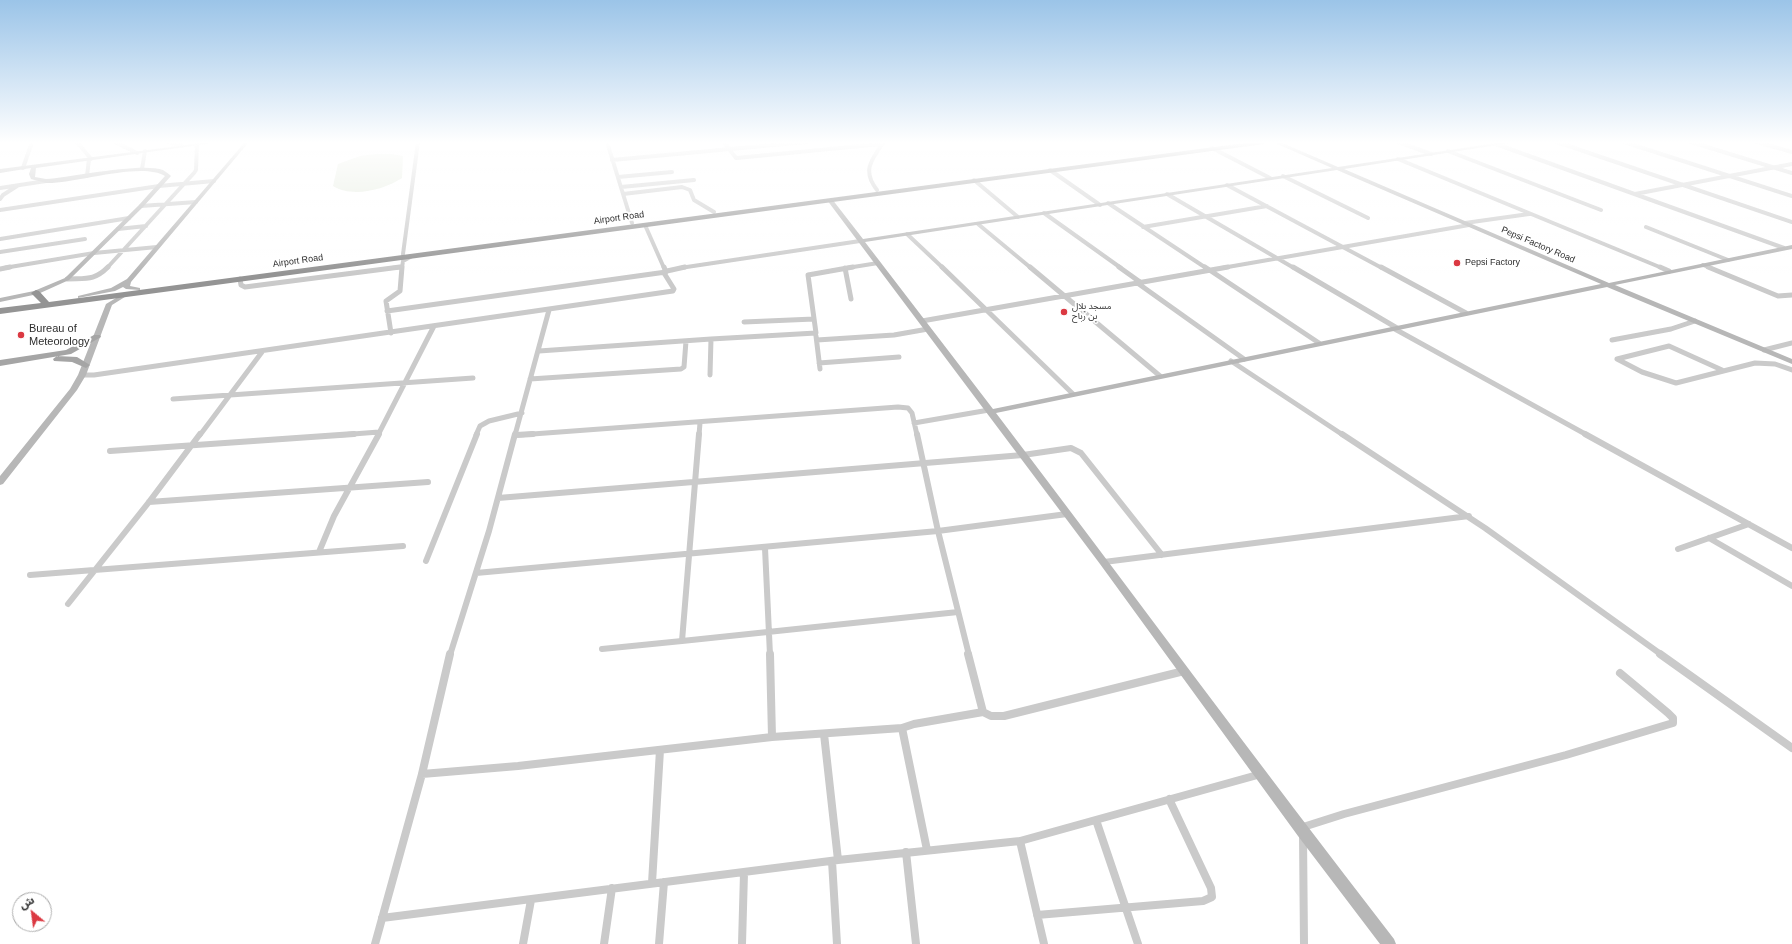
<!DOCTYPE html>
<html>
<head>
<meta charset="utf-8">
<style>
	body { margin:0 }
	#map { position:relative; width:1792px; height:944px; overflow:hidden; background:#fff; font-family:Helvetica,"Noto Sans Arabic",sans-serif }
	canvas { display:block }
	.north { position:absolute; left:12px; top:892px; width:40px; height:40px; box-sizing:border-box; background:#fff; border:1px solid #ababab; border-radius:50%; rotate:331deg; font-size:11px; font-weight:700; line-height:16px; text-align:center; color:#2d2d2d }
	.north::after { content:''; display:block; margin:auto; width:14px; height:18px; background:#db3942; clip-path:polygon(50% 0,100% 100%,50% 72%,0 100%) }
</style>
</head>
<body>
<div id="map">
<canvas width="1792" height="944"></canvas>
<div class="north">ش</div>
</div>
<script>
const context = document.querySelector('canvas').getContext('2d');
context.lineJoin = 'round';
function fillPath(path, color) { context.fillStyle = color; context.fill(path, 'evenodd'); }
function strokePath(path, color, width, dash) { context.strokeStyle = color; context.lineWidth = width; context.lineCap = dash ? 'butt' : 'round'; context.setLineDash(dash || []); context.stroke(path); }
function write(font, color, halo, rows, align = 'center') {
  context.font = font + ' Helvetica,"Noto Sans Arabic",sans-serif'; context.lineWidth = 4; context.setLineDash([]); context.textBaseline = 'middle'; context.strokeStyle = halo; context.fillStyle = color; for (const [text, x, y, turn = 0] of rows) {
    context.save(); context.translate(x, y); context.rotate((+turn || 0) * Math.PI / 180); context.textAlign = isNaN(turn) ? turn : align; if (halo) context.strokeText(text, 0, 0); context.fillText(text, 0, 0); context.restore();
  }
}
const green = new Path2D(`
	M375,154H392L403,156L402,178C384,190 352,198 333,186L338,164L360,156Z`);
const streetFar3 = new Path2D(`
	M77,142L91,159
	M115,142L137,153
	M169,142L182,146
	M607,142L632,223
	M724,142L736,158L882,144
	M1398,142L1431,154
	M1557,142L1792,222
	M1624,142L1792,196
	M1691,142L1792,173
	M1757,142L1792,152
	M1496,144L1784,248
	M1212,148L1270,178
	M1448,151L1601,210
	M1398,159L1662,268
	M612,160L806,142
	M23,168L32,142
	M142,169L145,151
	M1050,170L1100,205
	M87,176L89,159
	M1283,176L1368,218
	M618,177L672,172
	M974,180L1018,217
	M1227,185L1382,268
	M621,187L694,180
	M0,188L46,181
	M877,190C862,171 871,160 883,143
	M623,194L682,187L690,190L694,200L714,212
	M1167,194L1294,268
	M1635,194L1792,164
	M0,199L3,195L17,186
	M1108,203L1206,268
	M141,206L196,202
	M0,210L159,186L214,181
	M1044,213L1121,268
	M1465,223L1529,214
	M978,224L1031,268
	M645,225L664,268
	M1143,227L1267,206
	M1646,227L1728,260
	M118,229L146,226
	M907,234L943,268
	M0,239L129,218
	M0,252L85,239
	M403,254L418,142
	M1703,265L1711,268
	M4,268L94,253L157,247
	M107,268L194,173L196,170L197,144
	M392,268L402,267
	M402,268L403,261L412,256
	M680,268L860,241
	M847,268L878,263
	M1222,268L1469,225`);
const streetFar2 = new Path2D(`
	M942,267L1073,394
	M1030,267L1160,376
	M1119,267L1140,282
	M1205,267L1319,343
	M1293,267L1397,328
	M1381,267L1466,313
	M1660,267L1669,271
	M1708,267L1778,296L1792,295
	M845,268L851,299
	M0,269L10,267
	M667,271L685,267
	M67,279C86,278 94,281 108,267
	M240,279L241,285L245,287L400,267
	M1136,282L1244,359
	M387,311L666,272L664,267
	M922,321L1228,267
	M744,322L814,319
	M1393,328L1587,435
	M391,333L386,301L400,291L402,267
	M816,336L820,369
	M711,339L816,333L808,275L853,267
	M817,340L894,335L928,329
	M1612,340L1671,329L1695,321
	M1764,350L1792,343
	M539,351L711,339L710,375
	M1617,359L1642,372L1676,383L1755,363L1775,364L1792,370
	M1617,359L1669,346L1722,370
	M1231,361L1343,435
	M819,363L899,357
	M82,375H94L673,291L674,289L664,273
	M530,379L681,369L684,367L686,341
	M173,399L473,378
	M914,423L989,410
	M200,435L262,352
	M340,435L379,432
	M378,435L434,326
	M476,435L480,426L489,421L522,413
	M515,435L549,310
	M519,435L898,407L908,408L912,413L917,435
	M699,435L700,423`);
const streetFar1 = new Path2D(`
	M917,434L938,531L969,655
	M1342,434L1485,528L1662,655
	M1585,434L1792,548
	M516,435L533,434
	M110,451L354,434
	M498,498L1023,455L1071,448L1081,453L1162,555
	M149,502L428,482
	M1709,538L1792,586
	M765,548L770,655
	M1678,549L1749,524
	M319,552L334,516L379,434
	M426,561L477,434
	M1104,562L1469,516
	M476,573L938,531L1067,514
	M30,575L403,546
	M68,604L149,502L200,434
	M682,641L958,612
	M602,649L682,641L699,434
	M450,655L489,531L515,434`);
const street = new Path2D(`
	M770,654L772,737
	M968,654L983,712
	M1660,654L1792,748
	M902,728L927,850
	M824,734L838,860
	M422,774L518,766L772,737L902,728L914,724L983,712L991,716H1004L1184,671
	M1096,820L1138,944
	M1300,828L1344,814L1566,755L1673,723V718L1668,713L1620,673
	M1303,835L1304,944
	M1020,841L1044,944
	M906,852L916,944
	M832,861L837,944
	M652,883L660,750
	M1037,915L1203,901L1212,897L1211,888L1169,799
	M382,918L838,860L1020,841L1261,774
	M375,944L422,774L450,654
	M523,944L531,900
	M604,944L612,888
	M659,944L664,882
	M742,944L744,873`);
const secondary = new Path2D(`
	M210,142H220L36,168L35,177L46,179C72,177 142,162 163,170C166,172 169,174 171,176L143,207L69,280L38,294L0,302V298L34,291L65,278L139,205L165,176C142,161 74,184 46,183C41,182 36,180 31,179L29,174L31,168L0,173V169Z
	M245,142H249L131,282L130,286L140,288V290L126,289L123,287L115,291L78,298V296L111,288L127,279Z
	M1275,142H1280L1338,167L1503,142H1512L1510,143L1344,169L1609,283L1792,245V249L1615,285L1792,359V364L1607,287L996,413C1129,588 1259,765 1394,939L1396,944H1380L1298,836L1100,564L827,200L832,199L863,239L1332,168L1275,143ZM1337,170L1601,284L993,409L865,242Z
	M126,292L128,293V295L112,305L86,375L77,390L3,484L0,485V476L70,389L78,375L106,304Z`);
const primary = new Path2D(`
	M94,335H100L101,337L71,354L0,366V360L66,350Z
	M57,356L77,357L90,365L86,368L72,362L54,361L53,359Z`);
const highway = new Path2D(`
	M1252,142H1267L1264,144L0,314V308L41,303L31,293L36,290L39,291L49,302Z`);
const markers = [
	[1457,263,4,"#db3942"],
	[1064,312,4,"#db3942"],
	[21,335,4,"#db3942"]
];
const farStreetnames = [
	["Airport Road",619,218,-8],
	["Pepsi Factory Road",1538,245,23],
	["Airport Road",298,261,-8]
];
const farPoinames = [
	["Pepsi Factory",1465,263],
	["مسجد بلال",1072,307],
	["بن رباح",1072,317]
];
const poiNames = [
	["Bureau of",29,329],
	["Meteorology",29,342]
];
fillPath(green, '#e3eadc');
strokePath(streetFar3, '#cacaca', 4);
strokePath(streetFar2, '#cacaca', 5);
strokePath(streetFar1, '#cacaca', 6);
strokePath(street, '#cacaca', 8);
fillPath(secondary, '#b7b7b7');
fillPath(primary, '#a5a5a5');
fillPath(highway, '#949494');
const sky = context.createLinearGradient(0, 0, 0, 274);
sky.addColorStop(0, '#9bc4e8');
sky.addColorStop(0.52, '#fff');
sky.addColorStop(1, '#ffffff00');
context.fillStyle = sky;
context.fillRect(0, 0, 1792, 274);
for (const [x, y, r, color] of markers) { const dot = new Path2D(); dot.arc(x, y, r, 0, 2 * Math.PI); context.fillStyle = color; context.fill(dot); strokePath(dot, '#fff', 1.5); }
write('9px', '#2d2d2d', '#fff', farStreetnames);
write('9px', '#2d2d2d', '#fff', farPoinames, 'left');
write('11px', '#2d2d2d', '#fff', poiNames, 'left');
</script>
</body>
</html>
